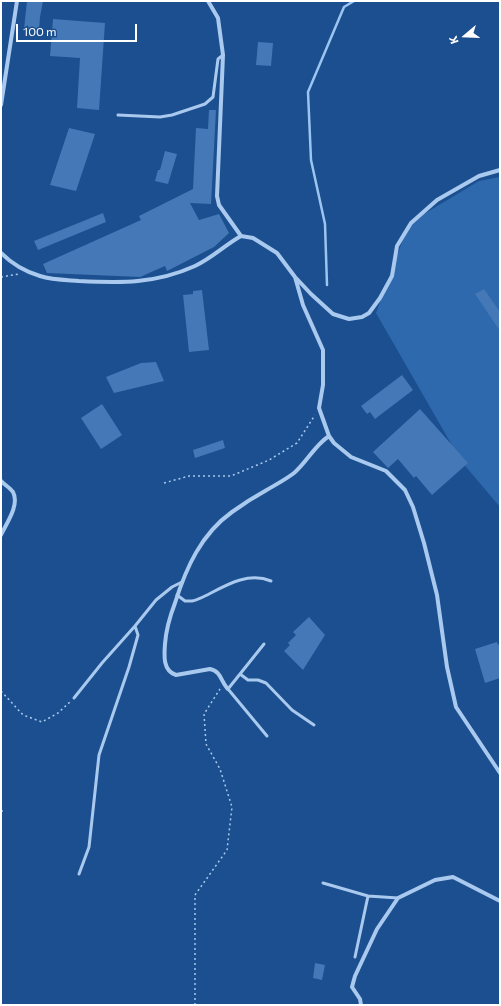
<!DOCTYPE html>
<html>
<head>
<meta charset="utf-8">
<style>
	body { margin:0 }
	#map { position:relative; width:501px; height:1006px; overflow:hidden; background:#1b4f8f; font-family:Commissioner,sans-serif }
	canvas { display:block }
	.frame { position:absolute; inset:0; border:2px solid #fff; pointer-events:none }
	.north { position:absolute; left:445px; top:16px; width:40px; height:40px; -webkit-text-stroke:3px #1b4f8f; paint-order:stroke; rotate:251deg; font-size:11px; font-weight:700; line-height:16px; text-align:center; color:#fff }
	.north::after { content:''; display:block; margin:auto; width:14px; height:18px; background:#fff; clip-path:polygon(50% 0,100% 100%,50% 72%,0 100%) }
	.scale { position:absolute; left:16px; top:24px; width:121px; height:18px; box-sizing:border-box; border:2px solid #fff; border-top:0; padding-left:5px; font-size:12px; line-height:14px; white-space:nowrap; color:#fff; -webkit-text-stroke:3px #1b4f8f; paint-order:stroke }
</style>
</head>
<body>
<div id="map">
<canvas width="501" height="1006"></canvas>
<div class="frame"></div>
<div class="north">K</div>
<div class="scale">100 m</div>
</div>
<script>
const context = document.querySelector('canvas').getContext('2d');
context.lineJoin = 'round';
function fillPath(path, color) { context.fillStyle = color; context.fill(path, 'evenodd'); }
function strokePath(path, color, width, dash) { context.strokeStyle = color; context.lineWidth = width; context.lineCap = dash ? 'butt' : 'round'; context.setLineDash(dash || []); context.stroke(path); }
const green = new Path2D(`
	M500,177V507L461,461L376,313L409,223L479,181Z`);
const stream = new Path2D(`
	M327,285L325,224L311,160L308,92L344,7L354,1`);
const building = new Path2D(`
	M27,1H43L40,17L39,30L24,29Z
	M53,19L105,23L99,110L77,108L80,58L50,56Z
	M258,42L273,43L271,66L256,65Z
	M209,110H216L211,204L190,203L199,220L219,214L229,233L214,247L167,271L165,266L140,277L47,273L43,264L141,220L139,216L193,189L196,128L208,129Z
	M69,128L95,134L76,191L50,185Z
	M165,151L177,154L168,184L155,181L158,170H160Z
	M103,213L106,222L38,250L34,241Z
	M484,289L500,312V331L475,294Z
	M202,290L209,350L189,352L183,295L193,294V291Z
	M156,362L164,381L114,393L106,377L141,363Z
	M402,375L413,390L375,419L370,412L367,414L361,406Z
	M102,404L122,435L101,449L81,418Z
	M420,409L468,463L432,495L416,476L414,478L398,459L388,468L373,452Z
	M223,440L225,448L195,458L193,450Z
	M309,617L325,635L303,670L284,651L290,645L288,643L296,635L293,632Z
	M497,642L498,645L500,644V678L485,683L475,649Z
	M315,963L325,965L322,980L313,978Z`);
const path = new Path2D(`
	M1,277L19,274
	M164,483L189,476H231L269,460L297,443L315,415
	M1,691L23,715L42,722L58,713L70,702
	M1,811H4
	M195,1005V895L227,850L232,807L220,769L206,744L204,714L220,689`);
const service = new Path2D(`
	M118,115L160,117L172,115L205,104L213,97L218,59L223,55
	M177,595L185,601H192C198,600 203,597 209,594C228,584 249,572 271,581
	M264,644L228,689L267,736
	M240,674L248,680H258L266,683L292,710L314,725
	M74,698L102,663L135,626L156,600L172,587L182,582
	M79,874L89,847L99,755L129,667L138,635L135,626
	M323,883L368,896L398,898
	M355,957L368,896`);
const minor = new Path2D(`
	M208,1L218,18L223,55L217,196L219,205L241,236
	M1,105L17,1
	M1,253C11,263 26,272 40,276C52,280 66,280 79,281C121,283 155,284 195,266C212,258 225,245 241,236L253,238L277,253L295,277L303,305L323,350V385L319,408L329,436L334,443L351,457L386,471L405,490L413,507L424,543L437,595L447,667L456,707L500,773
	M296,278L311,294L333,314L349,319L362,317L369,313L380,298L392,276L397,246L411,223L437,200L479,176L500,170
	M1,481C5,485 10,488 13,492C20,505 6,524 1,535
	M228,689C221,682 221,671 210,669L176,675C163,671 164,656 165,644C166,630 170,616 175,603C186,568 201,534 232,512C243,504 254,497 265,491C275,485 285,480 294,473C307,462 314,446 329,436
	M361,1005L360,999L352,987L355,976L377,929L398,898L435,880L453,877L500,901`);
fillPath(green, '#2e69ad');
strokePath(stream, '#9cc4f0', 2.5);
fillPath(building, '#4478b7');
strokePath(path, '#a9c9ee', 1.5, [2, 3]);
strokePath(service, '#a9c9ee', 3);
strokePath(minor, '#a9c9ee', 4);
</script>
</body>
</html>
